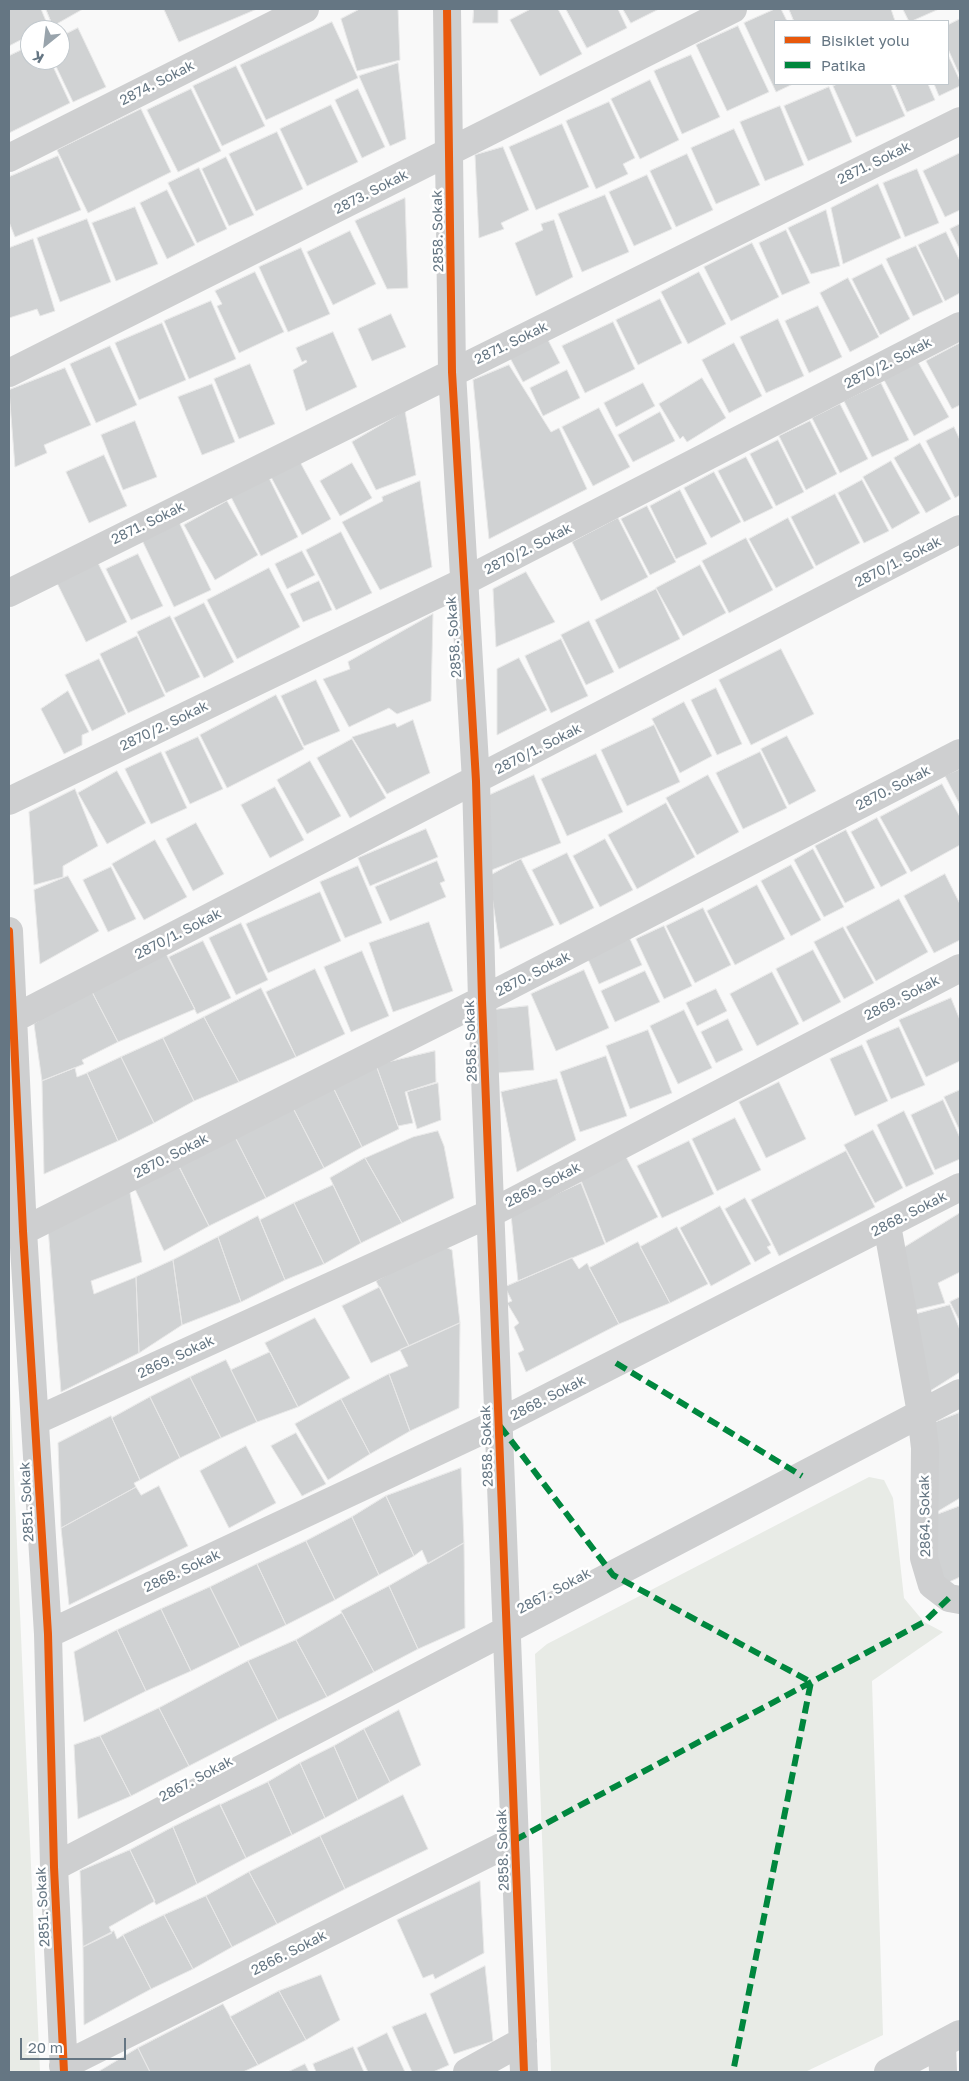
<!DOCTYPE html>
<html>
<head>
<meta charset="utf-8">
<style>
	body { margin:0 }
	#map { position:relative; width:969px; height:2081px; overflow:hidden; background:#f9f9f9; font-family:"Golos Text",sans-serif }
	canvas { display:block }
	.frame { position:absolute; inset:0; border:10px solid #657683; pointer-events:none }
	.legend { position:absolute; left:774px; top:20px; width:175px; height:65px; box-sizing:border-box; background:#fff; border:1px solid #c1c8cd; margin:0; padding:6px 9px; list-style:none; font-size:15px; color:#657683 }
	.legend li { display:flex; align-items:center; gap:10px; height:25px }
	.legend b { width:25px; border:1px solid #c1c8cd }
	.north { position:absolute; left:20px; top:20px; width:50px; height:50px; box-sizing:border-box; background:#fff; border:1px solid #c1c8cd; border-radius:50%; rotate:209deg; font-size:14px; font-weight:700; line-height:20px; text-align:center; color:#657683 }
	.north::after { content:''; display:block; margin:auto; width:18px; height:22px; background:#99a4ac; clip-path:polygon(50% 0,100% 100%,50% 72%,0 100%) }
	.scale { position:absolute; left:20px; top:2038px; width:106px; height:22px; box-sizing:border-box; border:2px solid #657683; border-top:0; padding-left:6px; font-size:15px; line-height:18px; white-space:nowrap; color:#657683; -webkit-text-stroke:4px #fff; paint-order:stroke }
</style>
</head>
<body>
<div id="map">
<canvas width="969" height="2081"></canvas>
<div class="frame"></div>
<ul class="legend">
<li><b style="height:6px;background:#e8590c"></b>Bisiklet yolu</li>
<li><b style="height:6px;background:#00873e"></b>Patika</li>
</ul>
<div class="north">K</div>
<div class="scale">20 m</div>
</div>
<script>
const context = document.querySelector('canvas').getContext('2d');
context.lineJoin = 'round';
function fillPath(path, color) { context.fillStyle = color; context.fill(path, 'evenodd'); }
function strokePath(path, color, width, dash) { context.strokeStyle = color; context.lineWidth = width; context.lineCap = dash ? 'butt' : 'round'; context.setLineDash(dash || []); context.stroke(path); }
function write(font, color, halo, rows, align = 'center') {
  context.font = font + ' "Golos Text",sans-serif'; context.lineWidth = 5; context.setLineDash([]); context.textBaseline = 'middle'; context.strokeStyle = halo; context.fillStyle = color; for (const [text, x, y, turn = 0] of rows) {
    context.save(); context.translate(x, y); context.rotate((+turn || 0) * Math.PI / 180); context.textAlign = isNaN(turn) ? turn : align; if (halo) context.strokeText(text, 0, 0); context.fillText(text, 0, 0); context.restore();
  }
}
const green = new Path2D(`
	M9,1360L40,2072H9Z
	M869,1477L884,1480L893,1498L904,1598L924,1622L943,1632L872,1681L883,2035L805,2072H551L535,1654L547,1644Z`);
const building = new Path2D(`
	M9,9H41L48,26L40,30H30V35L9,46Z
	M46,9H83L53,26Z
	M164,9H257L179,42Z
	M360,9H398L400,60L357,71L341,19Z
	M474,9H498V23H473Z
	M531,9H558L582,54L540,76L510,20Z
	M566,9H618L627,28L587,48Z
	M623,9H659L631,23Z
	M775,9H781L787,21H775V84H793L776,92L744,23Z
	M789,9H891L895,21H794Z
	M903,9H939L912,21H909Z
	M960,19V76L948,49V25Z
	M332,22L358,78L266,120L240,65Z
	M738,26L769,92L727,111L696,45Z
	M78,28L106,87L73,102L53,60H60V37Z
	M30,46V60H50L70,103L9,133V56Z
	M691,55L720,117L682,134L654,71Z
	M948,55L960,81V86L939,96L934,84H948Z
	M398,63L406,139L390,146L359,76Z
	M236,66L265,126L222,146L193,86Z
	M650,80L679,140L640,159L611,99Z
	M838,84H891L905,116L856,137L833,86Z
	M895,84H928L935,100L907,112Z
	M829,87L852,142L808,161L784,106Z
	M191,89L221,151L178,172L147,110Z
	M358,89L385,147L362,158L335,100Z
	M609,102L635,158L623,164L628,174L596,189L566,121Z
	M331,105L358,162L307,186L280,129Z
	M780,106L804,165L765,181L740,122Z
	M141,109L171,172L88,213L57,150Z
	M562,124L589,187L536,210L509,147Z
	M734,129L760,185L716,204L691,148Z
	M277,132L303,189L256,211L229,154Z
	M503,147L529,210L501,223L504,229L479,238L475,155Z
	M960,153V210L945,217L923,171Z
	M687,154L713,210L676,227L650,171Z
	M58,156L81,210L15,237L9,222V177Z
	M226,157L254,215L229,226L202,169Z
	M199,168L227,229L197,243L168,183Z
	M917,169L939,223L905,237L883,183Z
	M647,175L672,229L634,246L609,192Z
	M878,184L901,238L843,264L831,208Z
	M167,190L195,245L167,259L140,203Z
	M605,195L629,252L582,272L558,214Z
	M405,198L408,288L387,289L355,221Z
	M135,207L158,264L116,281L92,223Z
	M826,210L840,266L811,274L788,228Z
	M87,219L111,282L60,302L37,238Z
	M554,220L573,277L536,296L515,243L543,230L541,224Z
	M960,224V250L950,229Z
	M786,230L810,283L782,295L759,243Z
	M350,231L376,284L333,305L307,252Z
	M946,232L960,261V293L945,301L918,245Z
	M33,239L55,311L40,316L37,309L9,318V248Z
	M752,243L779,297L731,321L704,267Z
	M916,246L943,302L913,316L886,259Z
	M301,248L330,314L288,332L259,267Z
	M882,264L910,319L880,335L852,279Z
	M255,272L284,332L239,353L217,306L222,304L215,291Z
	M699,272L726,324L688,344L661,292Z
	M848,278L879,337L850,352L820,293Z
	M660,299L682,343L638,365L616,320Z
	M211,301L236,359L189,379L164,321Z
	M818,306L842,357L809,373L785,321Z
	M391,314L406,347L372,361L358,329Z
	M778,319L804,376L766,393L740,337Z
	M613,322L635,369L585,393L562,346Z
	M162,323L186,380L139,400L115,343Z
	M333,332L357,387L306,411L293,370L307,362L306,360L302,362L296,348Z
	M548,340L560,363L523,382L510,358Z
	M734,343L762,396L729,413L702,360Z
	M960,343V405L952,409L926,361Z
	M110,346L137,405L96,423L70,364Z
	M918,362L949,417L914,436L884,380Z
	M250,364L275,424L239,439L214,379Z
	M509,365L551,432L559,428L587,489L489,539L473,380Z
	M65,368L91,425L44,445L47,453L15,467L9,390Z
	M567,370L580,398L543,416L530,388Z
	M702,378L726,418L687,442L683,436L680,439L659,404Z
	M643,383L655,406L616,427L604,403Z
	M881,383L909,440L872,457L844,401Z
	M212,384L235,442L202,455L178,397Z
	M840,404L868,459L840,473L812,418Z
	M599,408L630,467L593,486L562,427Z
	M405,411L416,475L376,490L352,442Z
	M660,412L675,441L633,462L618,435Z
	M135,421L157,477L123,490L101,435Z
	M810,421L837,474L806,490L779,436Z
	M954,427L960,440V495L955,498L926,441Z
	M778,440L804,492L776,506L750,454Z
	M920,443L951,499L926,513L894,458Z
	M104,455L127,506L89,523L66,472Z
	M746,457L773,508L744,522L718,471Z
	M891,461L920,513L892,529L863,477Z
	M300,462L331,519L302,535L271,477Z
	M352,463L372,498L340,516L320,481Z
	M714,472L741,522L711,538L684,488Z
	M269,478L298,537L261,556L231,497Z
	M862,480L889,531L864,543L838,493Z
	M420,481L432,567L380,590L342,522L383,501L382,497Z
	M680,490L707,544L676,559L650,506Z
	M835,494L860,543L816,566L791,517Z
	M227,501L258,555L215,580L184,525Z
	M647,506L676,562L650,575L621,519Z
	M618,518L648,577L601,601L572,542Z
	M788,518L814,568L776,588L749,539Z
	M179,522L211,590L174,607L142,540Z
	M341,532L372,593L336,610L306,550Z
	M746,538L773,590L729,613L702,561Z
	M302,551L315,575L287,589L275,564Z
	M138,554L163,606L131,620L106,569Z
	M98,563L127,622L86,642L57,583Z
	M700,565L726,613L683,636L656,588Z
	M269,568L300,627L237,659L207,600Z
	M526,572L555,622L496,647L493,589Z
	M319,581L332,610L303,622L290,594Z
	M656,589L680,639L619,669L595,620Z
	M204,603L234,662L204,678L174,618Z
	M433,614L431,701L397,714L389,708L349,727L323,679L350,669L348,662Z
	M170,616L200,677L166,693L137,632Z
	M589,621L614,672L586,685L561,635Z
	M137,636L165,696L128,713L100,654Z
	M561,639L588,696L551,713L525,656Z
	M781,649L814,714L751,745L719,680Z
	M519,658L547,710L497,735V669Z
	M99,659L126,714L92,731L65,675Z
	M316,680L340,731L304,746L281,696Z
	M716,688L742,744L717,755L691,700Z
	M68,691L89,732L82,735V745L64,754L41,709Z
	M276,695L304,749L227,788L200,735Z
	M684,702L712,756L680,773L652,719Z
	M413,720L430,773L387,794L352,737L395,723L397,727Z
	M654,725L680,782L627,806L601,750Z
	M787,736L816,791L789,805L761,749Z
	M198,737L223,789L190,804L165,752Z
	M352,739L386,798L350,818L317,758Z
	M161,752L187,808L151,824L125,769Z
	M760,752L787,808L743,829L716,773Z
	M596,754L623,812L567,836L541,779Z
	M310,761L341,816L307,834L277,780Z
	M960,769V805L945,776Z
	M117,771L146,823L107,844L78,793Z
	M534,775L561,843L489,871L483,798Z
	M708,775L739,832L697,855L666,798Z
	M942,784L960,817V845L911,872L880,817Z
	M275,787L304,840L270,858L241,805Z
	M75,789L98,846L63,866V877L34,885L29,812Z
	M666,803L695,857L637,889L608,835Z
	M877,818L907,873L881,887L851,832Z
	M196,823L224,874L193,891L166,839Z
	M426,829L438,857L370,886L358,858Z
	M846,830L875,888L845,903L815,846Z
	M605,839L633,890L600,907L573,856Z
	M155,840L187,897L144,920L112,864Z
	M813,849L844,907L824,917L794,860Z
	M567,853L594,908L560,925L532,870Z
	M521,859L554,925L500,949L489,876Z
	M437,861L445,881L440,883L446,897L390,921L375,887Z
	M791,865L821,920L791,936L761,881Z
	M358,866L382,923L345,938L320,882Z
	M111,867L136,919L108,932L83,880Z
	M945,874L960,904V940L934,953L904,896Z
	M68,876L99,931L40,964L34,890Z
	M757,885L785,939L735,965L707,911Z
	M320,892L341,941L268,973L246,924Z
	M899,899L928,952L876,981L846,927Z
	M703,908L731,965L695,983L666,926Z
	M429,922L453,991L393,1012L369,943Z
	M241,923L268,980L236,995L209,938Z
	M664,926L692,986L664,999L636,939Z
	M843,927L874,983L844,999L814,942Z
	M630,939L642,965L599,984L587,957Z
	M203,941L231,998L197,1014L169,957Z
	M164,950L195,1009L118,1042L90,988Z
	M813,950L841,1002L803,1022L776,969Z
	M362,951L389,1016L351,1032L324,967Z
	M315,969L345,1034L296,1057L266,992Z
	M584,970L609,1028L556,1051L531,994Z
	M645,971L660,1002L615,1022L601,991Z
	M772,972L799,1024L757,1046L730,994Z
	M90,988L118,1042L82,1060L84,1064L42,1081L34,1024Z
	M261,988L296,1057L239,1082L204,1017Z
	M716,989L727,1011L697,1026L686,1003Z
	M951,998L960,1020V1061L926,1077L899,1020Z
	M528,1006L534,1070L497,1073L491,1010Z
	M684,1010L712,1068L678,1084L650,1026Z
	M204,1017L239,1082L194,1101L163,1038Z
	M728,1019L743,1050L716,1063L701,1032Z
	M899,1027L925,1085L891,1099L866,1041Z
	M648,1030L672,1093L630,1109L606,1046Z
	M163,1038L194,1101L154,1123L121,1057Z
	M862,1045L888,1101L855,1116L830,1059Z
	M435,1051L436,1082L405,1092L413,1123L398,1126L376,1065Z
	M606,1056L627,1116L580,1132L560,1072Z
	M121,1057L154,1123L118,1141L87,1073Z
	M376,1065L399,1129L362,1147L332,1085Z
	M75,1068L77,1077L87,1073L118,1141L44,1174L42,1081Z
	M557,1079L576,1140L517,1172L501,1092Z
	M779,1082L806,1139L766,1158L739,1102Z
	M438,1083L441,1120L417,1129L407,1092Z
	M332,1085L362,1147L324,1168L292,1106Z
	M960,1090V1131L944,1097Z
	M943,1100L960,1138V1159L935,1170L911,1115Z
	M292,1106L324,1168L266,1198L235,1137Z
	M904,1111L934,1174L906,1187L877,1125Z
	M735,1118L761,1170L717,1191L692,1139Z
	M873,1130L903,1188L875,1203L844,1145Z
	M438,1131L444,1146L454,1198L402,1223L365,1158L413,1137Z
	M235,1137L266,1198L209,1226L176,1161Z
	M689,1141L714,1194L662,1218L637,1166Z
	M846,1151L875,1207L779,1256L751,1200Z
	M626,1157L658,1217L606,1243L580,1178Z
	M365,1158L402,1223L361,1243L330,1178Z
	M178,1164L209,1226L164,1251L134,1187Z
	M581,1183L605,1244L518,1281L511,1215Z
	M333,1185L361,1243L324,1264L294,1203Z
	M129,1187L142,1262L91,1281L94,1294L136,1277L139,1353L61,1392L48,1227Z
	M745,1198L771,1245L767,1247L771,1253L755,1262L725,1209Z
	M294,1203L324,1264L285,1280L260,1220Z
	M720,1206L751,1264L711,1286L680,1228Z
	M960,1213V1272L938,1283L945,1303L915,1310L900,1250Z
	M258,1216L285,1280L241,1302L218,1237Z
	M677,1227L708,1284L670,1303L640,1247Z
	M218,1237L241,1302L182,1325L173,1260Z
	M638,1242L670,1303L619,1324L589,1268Z
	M443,1246L452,1250L460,1323L409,1346L376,1281Z
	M572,1258L579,1269L587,1263L619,1324L526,1372L518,1353L524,1350L514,1327L519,1323L507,1303L512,1301L505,1287Z
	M173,1260L182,1325L139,1353L136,1277Z
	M380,1287L409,1346L371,1363L342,1306Z
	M960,1297V1322L950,1302Z
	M950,1305L960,1330V1372L930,1391L916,1314Z
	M315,1318L350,1378L298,1407L265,1343Z
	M460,1323L459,1408L410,1431L389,1374L408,1366L400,1350Z
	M270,1352L298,1407L257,1422L231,1370Z
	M226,1360L257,1422L221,1438L190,1377Z
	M389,1374L410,1431L370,1454L341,1399Z
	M190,1377L221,1438L180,1458L150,1397Z
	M150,1397L180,1458L140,1480L112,1418Z
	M341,1399L370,1454L328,1480L295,1424Z
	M959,1413L960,1498L935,1513L928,1425Z
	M111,1416L140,1480L134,1483L136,1487L61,1528L58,1443Z
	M296,1433L326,1484L302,1496L271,1446Z
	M246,1446L276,1503L229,1528L200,1471Z
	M461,1468L464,1543L428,1564L422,1550L414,1556L386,1496Z
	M159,1486L188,1546L69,1605L61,1528L136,1487L141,1495Z
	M386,1496L414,1556L379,1575L352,1517Z
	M960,1506V1577L949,1582L936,1575V1515Z
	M352,1517L379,1575L335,1600L306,1541Z
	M306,1541L335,1600L286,1625L257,1564Z
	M464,1543L465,1628L418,1649L389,1586Z
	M257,1564L286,1625L240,1647L210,1587Z
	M389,1586L418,1649L374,1672L341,1611Z
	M210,1587L240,1647L191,1671L161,1609Z
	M161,1609L191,1671L146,1691L117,1630Z
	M342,1613L374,1672L327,1697L296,1640Z
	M117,1630L146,1691L84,1722L74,1652Z
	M296,1640L327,1697L278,1720L248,1661Z
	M248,1661L278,1720L189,1766L159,1708Z
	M159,1708L189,1766L131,1796L100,1736Z
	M399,1710L421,1765L390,1782L364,1729Z
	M364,1729L390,1782L358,1800L334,1746Z
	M100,1736L131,1796L78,1819L74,1745Z
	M334,1746L358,1800L325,1818L300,1763Z
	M300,1763L325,1818L292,1835L268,1782Z
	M268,1782L292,1835L246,1858L220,1805Z
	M403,1795L428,1849L345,1889L320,1836Z
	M220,1804L246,1858L197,1884L173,1827Z
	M173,1827L197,1884L156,1905L130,1850Z
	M320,1836L345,1889L277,1924L249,1872Z
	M130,1850L155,1901L109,1927L112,1933L83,1947L80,1871Z
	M249,1872L277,1924L232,1947L206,1896Z
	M480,1881L484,1953L435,1979L433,1974L423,1978L397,1920Z
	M206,1896L232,1947L193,1969L164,1915Z
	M164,1915L193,1969L151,1989L123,1935Z
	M114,1931L117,1939L123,1935L151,1989L84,2025L83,1947Z
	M485,1966L493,2041L454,2054L430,1994Z
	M321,1975L340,2020L306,2040L279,1991Z
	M279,1991L306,2040L258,2065L230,2017Z
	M223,2004L258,2065L243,2072H150L138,2048Z
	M426,2013L449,2065L433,2072H412L392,2027Z
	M387,2033L405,2072H368L357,2048Z
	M353,2047L364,2072H316L313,2064Z
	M138,2048L150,2072H98Z
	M305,2064L309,2072H288Z`);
const minor = new Path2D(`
	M447,9L452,372L476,781L482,1000L524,2072
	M9,158L305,9
	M9,373L733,9
	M9,593L960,121
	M9,801L463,582L960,326
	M9,931L23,1231L48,1634L54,1867L64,2072
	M9,1021L960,529
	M887,1225L921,1413L925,1448L924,1558L932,1585L949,1598L960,1600
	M23,1231L482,1000L960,753
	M35,1421L491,1213L960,968
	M48,1634L498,1423L960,1187
	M54,1867L960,1393
	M942,2044L943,2072
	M63,2066L515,1840
	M467,2072L523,2041
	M888,2072L960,2034`);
const quiet = new Path2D(`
	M616,1363L802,1476
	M500,1426L613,1575L811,1682L733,2072
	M515,1840L924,1622L949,1598`);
const cycleway = new Path2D(`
	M447,9L452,372L476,781L482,1000L524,2072
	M9,931L23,1231L48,1634L54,1867L64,2072`);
const streetNames = [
	["2874. Sokak",157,83,-27],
	["2871. Sokak",874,163,-26],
	["2873. Sokak",371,192,-27],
	["2858. Sokak",438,231,-91],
	["2871. Sokak",511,343,-26],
	["2870/2. Sokak",888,363,-27],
	["2871. Sokak",148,523,-26],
	["2870/2. Sokak",528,549,-27],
	["2870/1. Sokak",898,562,-27],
	["2858. Sokak",454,637,-94],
	["2870/2. Sokak",164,726,-26],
	["2870/1. Sokak",538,749,-27],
	["2870. Sokak",893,788,-27],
	["2870/1. Sokak",178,934,-27],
	["2870. Sokak",533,974,-27],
	["2869. Sokak",902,998,-27],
	["2858. Sokak",471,1041,-92],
	["2870. Sokak",171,1156,-27],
	["2869. Sokak",543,1185,-27],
	["2868. Sokak",909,1214,-27],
	["2869. Sokak",176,1357,-25],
	["2868. Sokak",548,1398,-27],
	["2858. Sokak",487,1446,-92],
	["2851. Sokak",27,1502,-93],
	["2864. Sokak",925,1516,-91],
	["2868. Sokak",182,1571,-25],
	["2867. Sokak",554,1591,-28],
	["2867. Sokak",196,1779,-28],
	["2858. Sokak",503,1850,-92],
	["2851. Sokak",43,1907,-93],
	["2866. Sokak",289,1953,-27]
];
fillPath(green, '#e8ebe6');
fillPath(building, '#d0d2d3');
strokePath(building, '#e8e8e8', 1);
strokePath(minor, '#cecfd0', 28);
strokePath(quiet, '#00873e', 6, [12, 6]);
strokePath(cycleway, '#e8590c', 8);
write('14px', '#657683', '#fff', streetNames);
</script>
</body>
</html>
